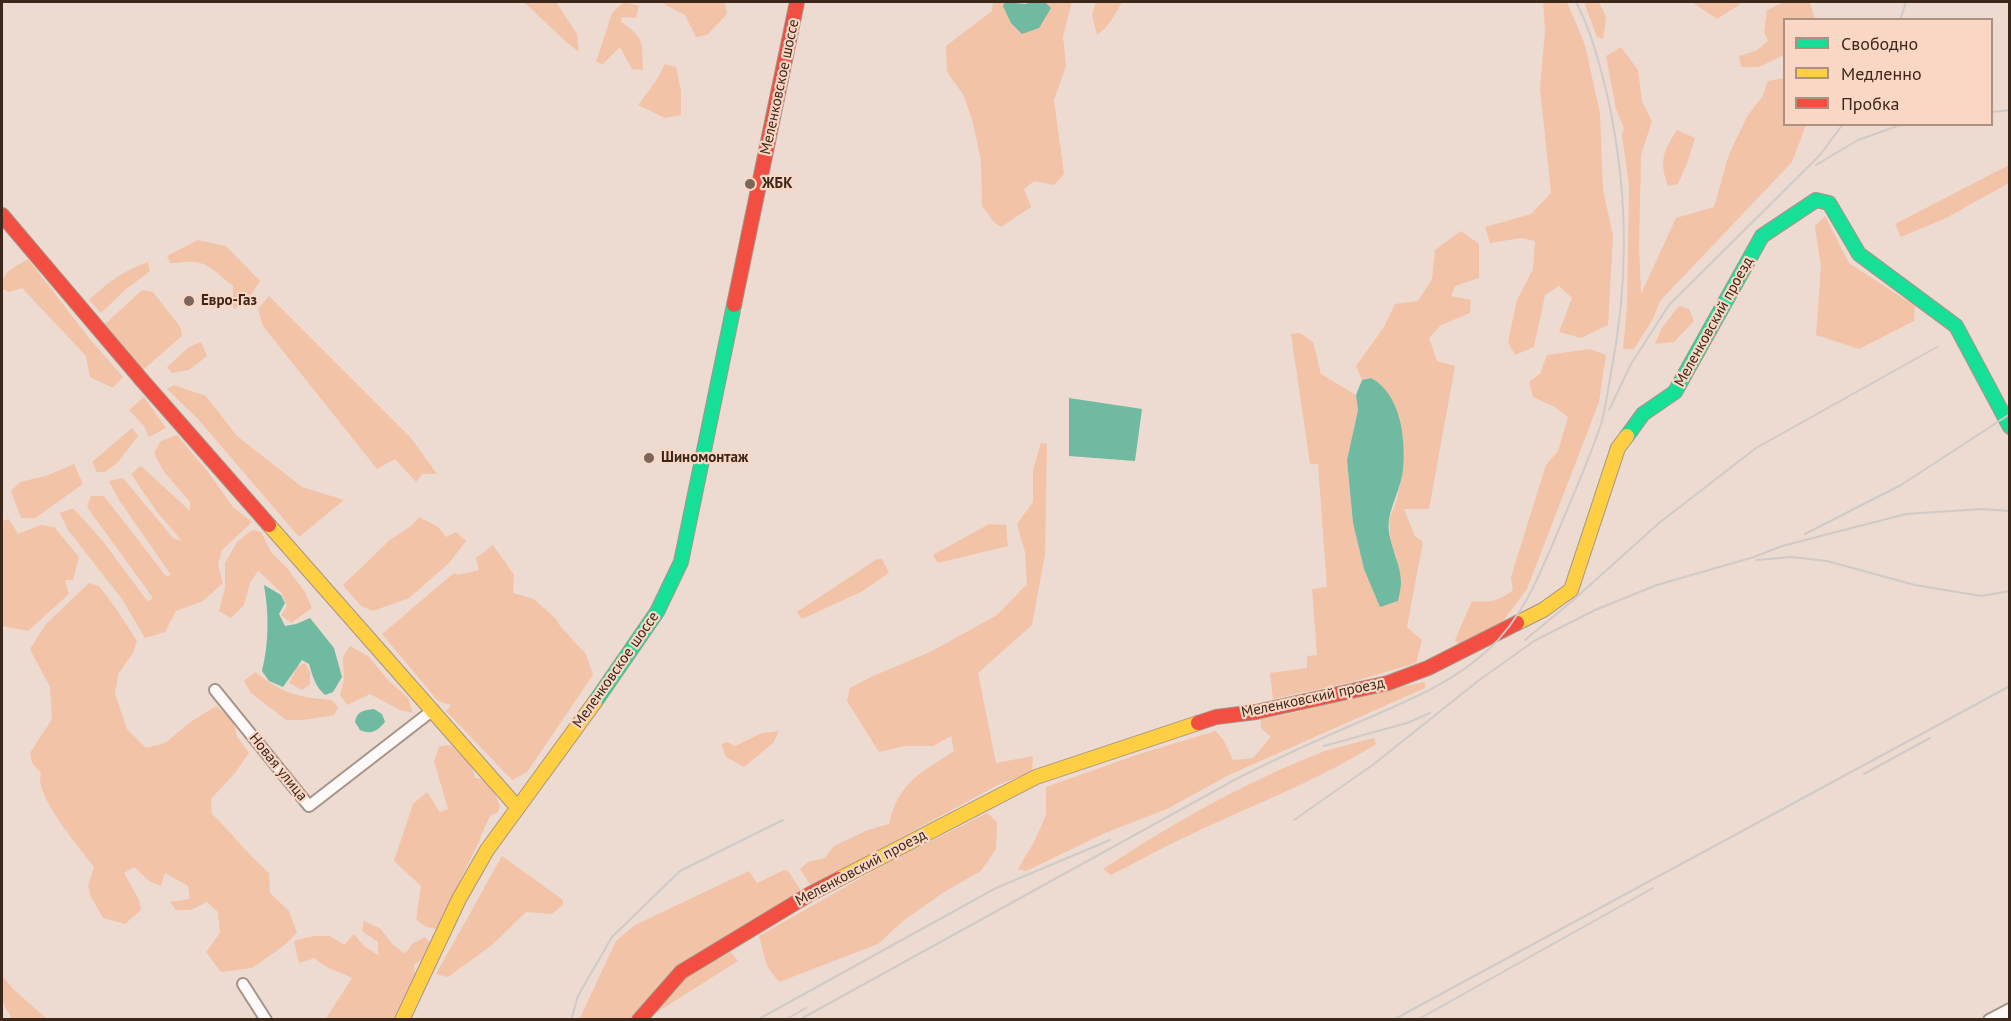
<!DOCTYPE html>
<html>
<head>
<meta charset="utf-8">
<style>
	body { margin:0 }
	#map { position:relative; width:2011px; height:1021px; overflow:hidden; background:#eddad0; font-family:"PT Sans",sans-serif }
	canvas { display:block }
	.frame { position:absolute; inset:0; border:3px solid #3c271b; pointer-events:none }
	.legend { position:absolute; left:1783px; top:18px; width:210px; height:108px; box-sizing:border-box; background:#f9d7c4; border:2px solid #ad9180; margin:0; padding:8px 10px; list-style:none; font-size:18px; color:#3c271b }
	.legend li { display:flex; align-items:center; gap:12px; height:30px }
	.legend b { width:30px; border:2px solid #ad9180 }
</style>
</head>
<body>
<div id="map">
<canvas width="2011" height="1021"></canvas>
<div class="frame"></div>
<ul class="legend">
<li><b style="height:8px;background:#16e098"></b>Свободно</li>
<li><b style="height:8px;background:#ffcf43"></b>Медленно</li>
<li><b style="height:8px;background:#f24e42"></b>Пробка</li>
</ul>
</div>
<script>
const context = document.querySelector('canvas').getContext('2d');
context.lineJoin = 'round';
function fillPath(path, color) { context.fillStyle = color; context.fill(path, 'evenodd'); }
function strokePath(path, color, width, dash) { context.strokeStyle = color; context.lineWidth = width; context.lineCap = dash ? 'butt' : 'round'; context.setLineDash(dash || []); context.stroke(path); }
function write(font, color, halo, rows, align = 'center') {
  context.font = font + ' "PT Sans",sans-serif'; context.lineWidth = 4.5; context.setLineDash([]); context.textBaseline = 'middle'; context.strokeStyle = halo; context.fillStyle = color; for (const [text, x, y, turn = 0] of rows) {
    context.save(); context.translate(x, y); context.rotate((+turn || 0) * Math.PI / 180); context.textAlign = isNaN(turn) ? turn : align; if (halo) context.strokeText(text, 0, 0); context.fillText(text, 0, 0); context.restore();
  }
}
const green = new Path2D(`
	M524,2H556L577,34L579,52L565,41Z
	M624,2L639,6L636,18L622,17L621,22C645,38 642,42 643,70L632,69L620,47L603,64L596,62L612,13Z
	M665,2H725L727,14L707,35L696,37L685,15L664,4Z
	M993,2H1005L1003,6L1051,8L1045,2H1072L1063,37L1066,66L1054,100L1064,174L1054,185L1034,181L1024,189L1031,207L1001,227L994,222L982,206L981,161L972,119L963,94L947,72L946,46L992,11Z
	M1096,2H1122C1116,13 1108,28 1097,35L1092,15Z
	M1543,2H1567L1585,45L1600,113L1603,190L1613,235L1608,325L1581,338L1559,332L1572,298L1559,286L1545,295L1534,347L1515,355L1508,342L1517,300L1533,269L1535,241L1521,238L1490,243L1485,227L1531,214L1551,193L1540,89L1545,30Z
	M1584,2H1599L1606,17L1603,39L1597,37Z
	M1692,2H1741L1739,5L1717,19Z
	M1785,2L1810,3L1815,19L1784,20V55L1759,67H1741L1739,56L1756,51L1768,41L1764,32L1767,10Z
	M1621,47L1638,70L1642,101L1652,121L1641,155L1639,248L1641,294L1676,218L1714,207L1729,154L1748,115L1762,97L1768,81L1784,78V124L1806,125L1792,162L1660,301L1653,319L1634,349H1623L1627,307L1629,186L1622,135L1624,128L1616,109L1606,56Z
	M665,64L676,67L681,91V115L665,118L638,105L656,81Z
	M1677,130L1695,138L1688,161L1678,184L1668,186C1659,162 1663,151 1677,130Z
	M2009,165V183L1946,218L1901,237L1895,224Z
	M1825,216L1849,263L1915,306L1914,321L1859,349L1816,335L1821,268L1815,226Z
	M1461,231L1479,244V278L1455,286L1451,296L1471,300L1470,313L1441,325L1429,338L1437,361L1455,366L1429,509H1404L1415,536L1423,542L1407,627L1422,640L1416,663L1352,682L1273,699L1270,673L1307,668V656L1317,655L1312,589L1327,587L1318,464H1310L1291,334L1300,333L1313,342L1321,374L1356,395L1358,410L1347,460L1353,523L1364,569L1397,559L1391,542L1389,520L1397,499L1403,470V436L1371,378L1362,380L1356,366L1384,327L1395,304L1418,301L1432,279L1435,250Z
	M198,240L226,246L260,281L244,305L233,309V286C223,279 211,265 200,263C189,260 180,263 170,263L167,256Z
	M28,259L89,338L123,377L113,388L90,377L86,356L22,288L9,292L2,289C1,271 14,268 28,259Z
	M148,262L150,271L125,290L101,313L89,300C107,283 124,270 148,262Z
	M142,290L153,292L181,328L182,336L143,370L105,324Z
	M269,296L411,438L437,474H422L416,482L395,459L377,469L263,326L258,309Z
	M1679,306L1689,309L1694,321L1674,342L1655,344L1661,329Z
	M201,342L207,356L189,370L172,373L167,367L189,347Z
	M1590,349L1606,355L1599,402L1527,589L1500,625L1460,645L1455,640L1472,601C1490,603 1499,601 1513,590L1511,577L1546,465L1558,451L1568,417L1553,406L1533,397L1529,382L1540,374L1547,355Z
	M174,385L206,396L237,436L302,487L344,500L299,537L198,419L167,389Z
	M144,397L166,428L149,437L144,426L129,410Z
	M132,428L138,436L118,462L105,472H97L92,462Z
	M177,435L208,472L233,507L252,522L222,550L218,565L223,583L203,601L176,611L165,632L145,638L122,599L68,530L60,513L73,508L102,540L148,602L153,598L87,507L91,496H104L166,576L171,575L119,500L109,481L123,478L173,538L182,541L157,512L131,474L141,466L190,511V502L164,472L154,453L161,441Z
	M1041,443L1047,444L1045,554L1032,625L978,673L996,763L1033,756L1032,772L998,785L811,886L800,869L808,862L825,858L834,846L868,830L889,824C899,781 920,774 954,751L951,736L933,746H904L879,752L847,701L850,688L871,677L932,651L997,615L1027,584L1025,552L1017,524L1033,502V470Z
	M74,464L83,484L35,518H21L11,491L20,482L46,476Z
	M419,517L438,527L446,537L456,532L466,541L449,563L409,598L373,611L361,606L343,585L391,539L411,526Z
	M9,519L18,534L41,525L54,527L79,557L73,580H65L69,594L28,631L2,626V521Z
	M989,524L1006,525L1008,546L938,563L933,555Z
	M252,530L261,532L271,552L287,568L305,592L312,608L291,623L281,615L287,606L281,592L258,571L250,583L244,605L231,618L219,611L225,588V563L237,542Z
	M493,545L514,575L513,593L534,599L556,619L560,626L586,654L593,675L527,772L512,780L446,711L451,705L438,701L382,634L454,573L458,575L479,570L476,558Z
	M877,559H882L889,573L861,592L802,619L797,612Z
	M89,583L99,586L117,610L137,641L133,653L118,674L115,694L127,729L146,748L165,743L192,721L216,706L233,720L237,737L249,753L235,773L211,799L212,814C232,833 248,855 269,873L270,893L289,911L297,933L282,947L252,968L221,972L206,952L220,933L218,912L207,902L191,910H176L170,902L190,899L188,886L165,873L161,886L149,881L134,867L124,873L139,900L141,910L125,924L103,918L91,897L88,886L94,867C81,849 33,795 41,773L32,763L30,753L52,719L50,687L30,649L46,624Z
	M350,646L368,656L389,681L408,698L413,713L400,710L370,694L347,705L340,695L344,680L343,656Z
	M305,663L310,672V684L302,690L289,683L297,667Z
	M255,672C284,694 296,697 332,700L338,708L334,715L303,720H286L251,693L244,681Z
	M1425,682V688L1229,775L1167,809L1105,833L1026,871L1018,869L1034,842L1046,815V787L1139,754L1216,731L1224,741L1233,760L1253,758L1271,737L1261,728V719L1288,714L1359,695Z
	M779,731L773,743L744,767L726,757L721,744L727,742L735,746L762,733Z
	M1374,738L1376,744C1320,779 1258,803 1198,831C1169,844 1140,860 1111,875L1103,869C1173,823 1247,781 1325,751C1341,746 1358,742 1374,738Z
	M446,745L452,746L472,767L475,778L484,779L495,794L500,806L498,812L490,816L482,833L479,842L436,929L426,927L416,919L421,886L394,861L413,804L427,792L440,812L448,809L434,761L439,747Z
	M987,813L997,822L996,849L981,871L944,892L903,921L878,944L779,982L767,966L759,936L889,862Z
	M502,856L563,900V905L552,914L526,912L492,945L448,977L436,974Z
	M784,870L789,872L801,891L674,967L630,1019L579,1020L616,941L635,925L749,871L757,883Z
	M364,921L381,929L391,943L405,954L412,944L425,937L430,943L422,959L414,965L415,974L393,1019L325,1020L352,978C338,970 326,970 315,958L299,963L294,941L314,936H330L344,945L354,934L365,947L378,955V942L362,931Z
	M731,952L738,961L646,1019L686,975Z
	M2,976L13,989L47,1019H12L2,1001Z`);
const water = new Path2D(`
	M1005,2L1025,4L1033,2H1045L1051,8L1039,28L1022,34L1011,23L1003,6Z
	M1371,378C1401,394 1406,439 1403,470C1401,487 1392,503 1389,519C1386,541 1401,561 1401,583C1401,589 1399,595 1398,601L1380,607L1364,569L1353,523L1347,460L1358,410L1356,395L1362,380Z
	M1069,398L1142,409L1135,461L1069,456Z
	M264,585L281,595L285,603L279,614L285,626L296,624L310,618L334,648L342,677L333,692L325,695C315,686 313,677 309,664L302,660L283,687L269,681L262,671C269,642 269,614 264,585Z
	M374,709L382,714L385,722C377,731 372,735 360,730L355,722C357,711 364,710 374,709Z`);
const street = new Path2D(`
	M215,690L309,806L433,710
	M243,984L266,1020
	M1989,1020L2010,1009
	M2009,1020L2010,1019`);
const fast = new Path2D(`
	M1627,436L1643,414L1675,392L1762,236L1816,200L1829,203L1859,254L1956,326L2010,427
	M595,702L657,612L681,562L734,305`);
const slow = new Path2D(`
	M269,525L517,807
	M1517,623L1543,610L1571,590L1618,448L1627,436
	M839,879L1036,777L1198,723
	M402,1020L459,899L487,850L595,702`);
const jam = new Path2D(`
	M2,215L141,379L269,525
	M734,305L797,2
	M1198,723L1216,717L1256,712L1388,683L1428,668L1517,623
	M639,1020L681,972L810,894L839,879`);
const rail = new Path2D(`
	M1900,20L1906,2
	M1992,112L2010,110
	M1816,165L1858,140L1903,124
	M1609,410L1631,364L1669,305L1820,155L1843,124
	M1805,534L1901,485L2010,414
	M1756,560L1792,557L1827,561L1915,585L1981,596L2010,591
	M1525,640L1571,602L1659,523L1756,448L1937,347
	M1324,746L1407,723L1430,713
	M1864,774L1930,738
	M1294,820L1374,764L1478,681L1534,641L1595,610L1657,585L1754,557L1782,546L1906,514L1982,509L2010,511
	M571,1020L578,996L612,937L680,871L783,820
	M757,1020L996,888L1110,840
	M785,1020L806,1008
	M799,1020L1238,778C1278,758 1317,740 1357,723C1404,702 1450,685 1488,650C1523,618 1541,572 1559,529C1574,493 1590,458 1602,421C1606,405 1608,389 1611,373C1629,280 1628,195 1609,103C1601,69 1592,32 1576,2
	M1393,1020L2010,686
	M1417,1020L1653,888`);
const markers = [
	[750,184,6,"#7a665a"],
	[189,301,6,"#7a665a"],
	[649,458,6,"#7a665a"]
];
const streetNames = [
	["Меленковское шоссе",780,87,-78],
	["Меленковский проезд",1714,322,-61],
	["Меленковское шоссе",616,670,-55],
	["Меленковский проезд",1313,698,-12],
	["Новая улица",278,767,51],
	["Меленковский проезд",861,868,-28]
];
const poiNames = [
	["ЖБК",762,184],
	["Евро-Газ",201,301],
	["Шиномонтаж",661,458]
];
fillPath(green, '#f3c3a8');
fillPath(water, '#70baa1');
strokePath(street, '#a69489', 14);
strokePath(fast, '#a69489', 16);
strokePath(slow, '#a69489', 16);
strokePath(jam, '#a69489', 16);
strokePath(street, '#fcf9f8', 10);
strokePath(fast, '#16e098', 14);
strokePath(slow, '#ffcf43', 14);
strokePath(jam, '#f24e42', 14);
strokePath(rail, '#d0cbc8', 2);
for (const [x, y, r, color] of markers) { const dot = new Path2D(); dot.arc(x, y, r, 0, 2 * Math.PI); context.fillStyle = color; context.fill(dot); strokePath(dot, '#f9d7c4', 2); }
write('15px', '#3c271b', '#f9d7c4', streetNames);
write('bold 15px', '#3c271b', '#f9d7c4', poiNames, 'left');
</script>
</body>
</html>
